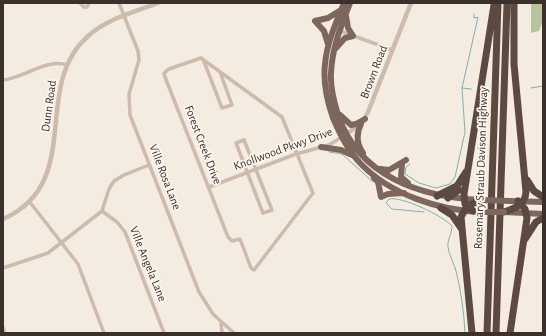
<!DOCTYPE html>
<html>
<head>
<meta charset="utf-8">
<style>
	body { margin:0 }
	#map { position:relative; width:546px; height:336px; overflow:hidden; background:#f4ebe1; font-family:"Alegreya Sans",sans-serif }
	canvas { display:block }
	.frame { position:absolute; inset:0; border:4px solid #3b302b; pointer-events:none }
</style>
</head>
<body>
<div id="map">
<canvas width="546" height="336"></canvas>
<div class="frame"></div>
</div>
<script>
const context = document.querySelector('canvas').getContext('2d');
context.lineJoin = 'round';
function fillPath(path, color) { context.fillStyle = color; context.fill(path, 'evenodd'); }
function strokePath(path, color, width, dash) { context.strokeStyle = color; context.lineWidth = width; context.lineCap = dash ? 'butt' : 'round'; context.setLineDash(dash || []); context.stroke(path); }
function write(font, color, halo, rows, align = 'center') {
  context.font = font + ' "Alegreya Sans",sans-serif'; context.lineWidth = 3.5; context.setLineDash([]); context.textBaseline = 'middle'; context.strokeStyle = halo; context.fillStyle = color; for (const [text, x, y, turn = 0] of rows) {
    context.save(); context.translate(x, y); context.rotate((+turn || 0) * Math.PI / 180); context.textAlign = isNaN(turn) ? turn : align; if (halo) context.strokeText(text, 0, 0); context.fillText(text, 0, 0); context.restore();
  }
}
const green = new Path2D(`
	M531,3H543V21L539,31L531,33Z`);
const stream = new Path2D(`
	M462,88L471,89
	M531,88L543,86
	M329,152L342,154L373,182
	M410,164L406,167L405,174L419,183L436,188L450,184L455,177L465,132L462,88L478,17L474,18V14
	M424,212L392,209L386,203L389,199C402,196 443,216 452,226C452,234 447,240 448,247C449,256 454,263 456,271C461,291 464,312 465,333`);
const minor = new Path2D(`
	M80,3L84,7H87L89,3
	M119,3L138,51L139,60L129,94L130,115L199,292L213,314L234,333
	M338,30L392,50
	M201,58L282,117L313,193L254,270L251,268L240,239L232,241L228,237L165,77L164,73L169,69Z
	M203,59L222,108L232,105L220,72
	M3,80C23,78 48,58 67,65
	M244,140L272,210L263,213L236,143Z
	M209,187L296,154L329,145L342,137
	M29,201L78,264L104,333
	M102,211L117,222L125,232L164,333
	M3,268L48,253L102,211L109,189L114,181L124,175L149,165
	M221,324L222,333
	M3,327L5,333`);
const tertiary = new Path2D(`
	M345,135L362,123L368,112L411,3
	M3,219C85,183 31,87 87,37C106,19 134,12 158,3`);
const primary = new Path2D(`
	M344,3C336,23 327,42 325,64C323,82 327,101 333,118C340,134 348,151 361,164C391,195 439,210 480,212
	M350,3C341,26 332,48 331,73C330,87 334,102 338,115C359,177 421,197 481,200
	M315,21L328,18L341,10
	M315,21L324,31L328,44
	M336,48L345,38L353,36L348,28L346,16
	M340,115L351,125L356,124L365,119
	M361,124C356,134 356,143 363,153
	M321,147L341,150L352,155
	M402,164L401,177L408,183
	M380,169L389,170L406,160
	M374,178L378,182L381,197L388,194L404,193
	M510,201L543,202
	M505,212L543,214`);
const motorway = new Path2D(`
	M527,180L534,191L543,197
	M437,196L457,186L466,172
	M448,198L459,190
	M441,208L452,215L461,228
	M473,211L465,204L464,194L494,5
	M504,212C516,208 525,205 526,192L514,64V3
	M525,239L536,222L543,218
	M472,333L461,217L467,206L481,200
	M487,333L498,3
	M496,333L507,3
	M510,333L527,218L525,209L518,201`);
const primaryBridge = new Path2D(`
	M481,200L510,201
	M480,212H504`);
const streetNames = [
	["Brown Road",374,72,-69],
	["Dunn Road",49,106,-82],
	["Forest Creek Drive",203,145,69],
	["Knollwood Pkwy Drive",283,149,-20],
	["Rosemary Straub Davison Highway",481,168,-88],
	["Ville Rosa Lane",165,177,69],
	["Ville Angela Lane",148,264,68]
];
fillPath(green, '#b8c4a0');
strokePath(stream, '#7fb0b2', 1);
strokePath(minor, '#cdbbac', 3.5);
strokePath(tertiary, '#cdbbac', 4.5);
strokePath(primary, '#7d675c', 6);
strokePath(motorway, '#5c4a42', 7);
strokePath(primaryBridge, '#7d675c', 6);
write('12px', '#3b302b', '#fbf5ee', streetNames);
</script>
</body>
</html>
